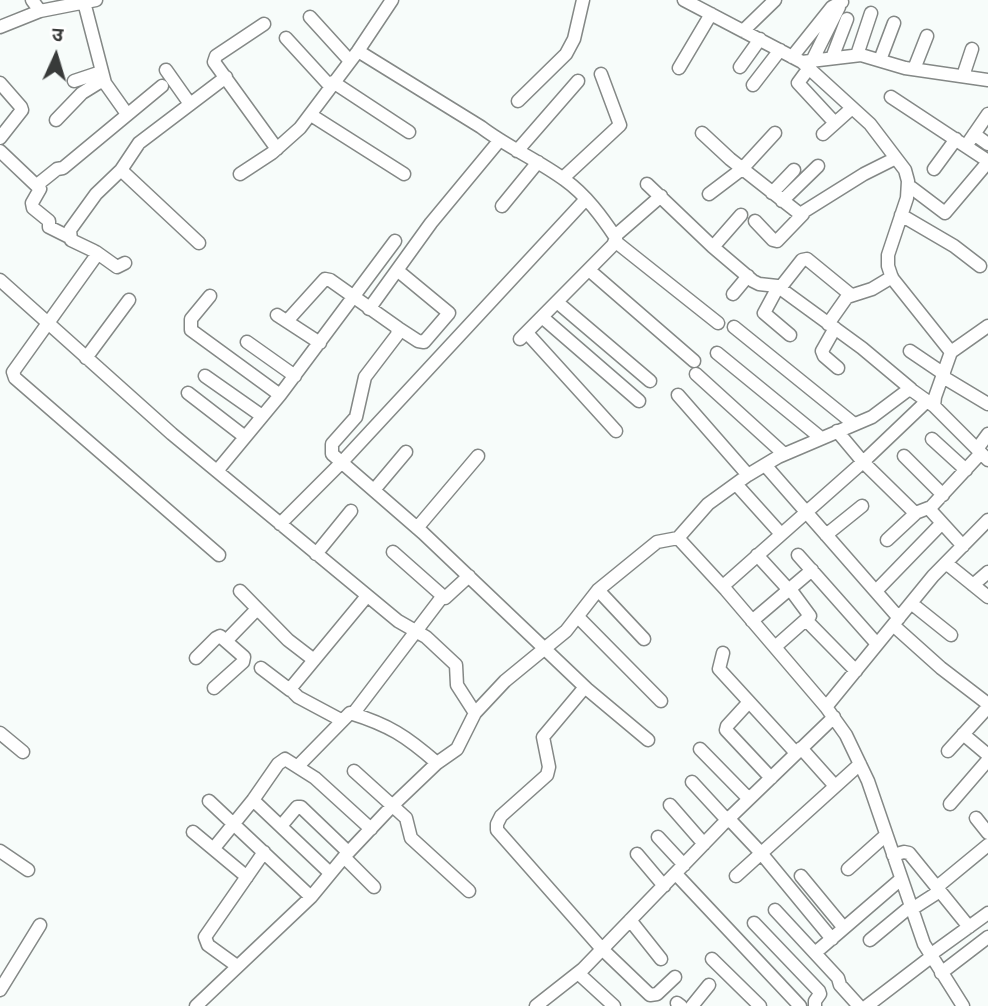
<!DOCTYPE html>
<html>
<head>
<meta charset="utf-8">
<style>
	body { margin:0 }
	#map { position:relative; width:988px; height:1006px; overflow:hidden; background:#f7fcfa; font-family:Karla,"Noto Sans Devanagari",sans-serif }
	canvas { display:block }
	.north { position:absolute; left:21px; top:21px; width:70px; height:70px; -webkit-text-stroke:5px #fff; paint-order:stroke; rotate:4deg; font-size:19px; font-weight:700; line-height:28px; text-align:center; color:#383a39 }
	.north::after { content:''; display:block; margin:auto; width:24px; height:32px; background:#383a39; clip-path:polygon(50% 0,100% 100%,50% 72%,0 100%) }
</style>
</head>
<body>
<div id="map">
<canvas width="988" height="1006"></canvas>
<div class="north">उ</div>
</div>
<script>
const context = document.querySelector('canvas').getContext('2d');
context.lineJoin = 'round';
function strokePath(path, color, width, dash) { context.strokeStyle = color; context.lineWidth = width; context.lineCap = dash ? 'butt' : 'round'; context.setLineDash(dash || []); context.stroke(path); }
const minor = new Path2D(`
	M32,0L40,11L96,0
	M684,0L802,62L870,124L905,170L908,181L907,198L888,255V266L892,278L951,352L935,397L934,406L988,460
	M84,2L105,83L127,114
	M310,17L350,61
	M264,24L216,56L214,62L277,149
	M0,27L40,11
	M743,31L775,0
	M286,38L330,86
	M358,51L481,127C507,147 538,160 565,180C586,195 602,217 616,238L613,245L520,339
	M857,55L871,13
	M792,57L832,7L842,2
	M832,58L847,19
	M880,60L894,23
	M812,61L839,7
	M802,62L861,55L905,68L988,80
	M740,67L760,39
	M679,68L711,14
	M809,68L798,83L835,123
	M914,69L927,36
	M166,70L190,104
	M963,76L972,49
	M74,81L101,72
	M333,82L409,132
	M0,83L21,107L22,110L0,138
	M753,85L780,50
	M891,97L988,161
	M518,101L566,54L574,39L583,0
	M311,115L404,174
	M56,120L82,93L103,80
	M702,133L730,159L800,214L864,174L896,158
	M823,134L852,108
	M974,134L988,144
	M966,146L988,114
	M0,151L40,189L32,203L33,208L49,221V227L69,237
	M517,151L578,81
	M934,169L956,139
	M121,170L199,243
	M240,174L272,153L300,128L358,51L392,0
	M563,178L620,125L601,74
	M647,184L713,247L753,281L759,284L777,286L862,348L911,389
	M37,185L57,169L63,168L162,86
	M908,185L945,213L988,162
	M772,193L794,170
	M709,194L742,169L775,133
	M782,201L818,166
	M502,206L538,162
	M901,215L954,246L980,266
	M755,221L773,240L777,241L803,214
	M615,236L661,196
	M616,242L718,323
	M713,247L741,215
	M96,252L117,267L125,263
	M397,270L449,313L424,342L418,341L398,328
	M589,270L694,361
	M0,280L172,434L398,621L426,637L456,665L457,685L475,713
	M778,287L764,313L790,335
	M780,288L802,260L807,259L851,295
	M733,294L748,276
	M210,296L191,319V330L280,395
	M557,302L650,381
	M369,309L431,223L499,141
	M277,315L320,343
	M542,317L639,401
	M287,321L325,279L330,280L398,328L397,335L365,377L356,417L332,444V454L423,533L587,689L648,740
	M828,324L847,297L872,289L892,277
	M734,327L854,424
	M835,328L822,351L824,356L838,368
	M527,333L616,431
	M247,342L295,376
	M910,351L944,374
	M951,352L988,326
	M717,353L821,438
	M86,358L129,300
	M696,374L784,454
	M205,376L262,416
	M943,377L988,404
	M188,393L245,437
	M678,395L748,475
	M934,406L913,391L908,390L872,417L778,457L748,475L708,504L678,538L726,590L826,707L846,735L868,781L924,944L963,1006
	M837,431L863,462L914,512H918L931,507
	M932,439L966,470
	M977,449L988,434
	M904,456L943,495
	M765,465L899,618
	M217,471L280,395L395,241
	M736,484L781,534
	M374,490L406,452
	M280,524L342,462L586,199
	M417,528L478,456
	M826,535L862,506
	M887,540L916,513
	M963,546L932,512L931,507L981,453
	M393,552L445,598L469,576
	M316,554L351,511
	M219,555L15,378L13,372L96,256L94,251L71,240L70,230L96,194L121,170L139,143L226,77
	M757,555L789,590
	M798,555L877,644
	M946,563L988,597
	M973,585L988,572
	M723,586L863,462L927,401
	M598,590L644,639
	M240,591L288,640L314,660
	M876,591L942,523
	M911,603L951,635
	M578,617L661,701
	M806,620L856,671
	M752,621L812,570
	M893,625L941,668L988,704
	M226,641L257,609
	M775,647L810,616L790,589
	M723,653L719,669L796,753
	M196,658L216,638L220,636L244,657L243,662L214,688
	M261,668L290,690
	M585,687L543,737L549,767L547,775L501,816L497,824V830L602,949L650,995L657,994L675,977
	M749,702L727,726L726,730L771,778
	M826,707L933,576L988,520
	M353,714L442,597
	M341,720L298,697L290,689L367,596
	M0,733L23,752
	M963,734L988,755
	M801,748L835,786
	M700,749L749,799
	M948,751L988,707
	M298,766L350,713C389,725 406,736 437,763
	M354,771L406,818L411,838L469,891
	M692,782L727,820
	M253,800L330,873
	M209,801L311,897
	M950,804L988,760
	M670,805L704,844
	M976,818L988,833
	M729,819L761,853L832,939
	M281,826L297,807H301L348,852
	M193,832L247,877
	M658,837L684,865
	M214,848L253,800L278,764L285,759L315,778L371,829
	M0,851L28,870
	M637,854L664,886
	M893,855L904,852L909,853L969,927
	M344,857L374,887
	M848,869L886,835
	M676,874L800,1006
	M736,876L860,764
	M801,876L844,928
	M937,887L988,845
	M912,909L940,891
	M775,910L838,978L840,985L859,1006
	M630,920L661,959
	M754,923L819,991L820,994L815,1001V1006
	M870,940L911,906
	M815,953L901,879
	M930,955L988,913
	M712,959L760,1006
	M237,966L208,945L205,937L264,852
	M578,973L614,1006
	M941,973L988,937
	M0,990L40,925
	M677,1003L681,1006
	M196,1006L311,897L344,857L393,805L437,763L457,749L475,713L505,681L566,631L598,590L657,542L678,538
	M536,1006L583,969L722,825L834,717
	M692,1006L709,985
	M867,1006L931,957`);
strokePath(minor, '#848886', 15);
strokePath(minor, '#fff', 12);
</script>
</body>
</html>
